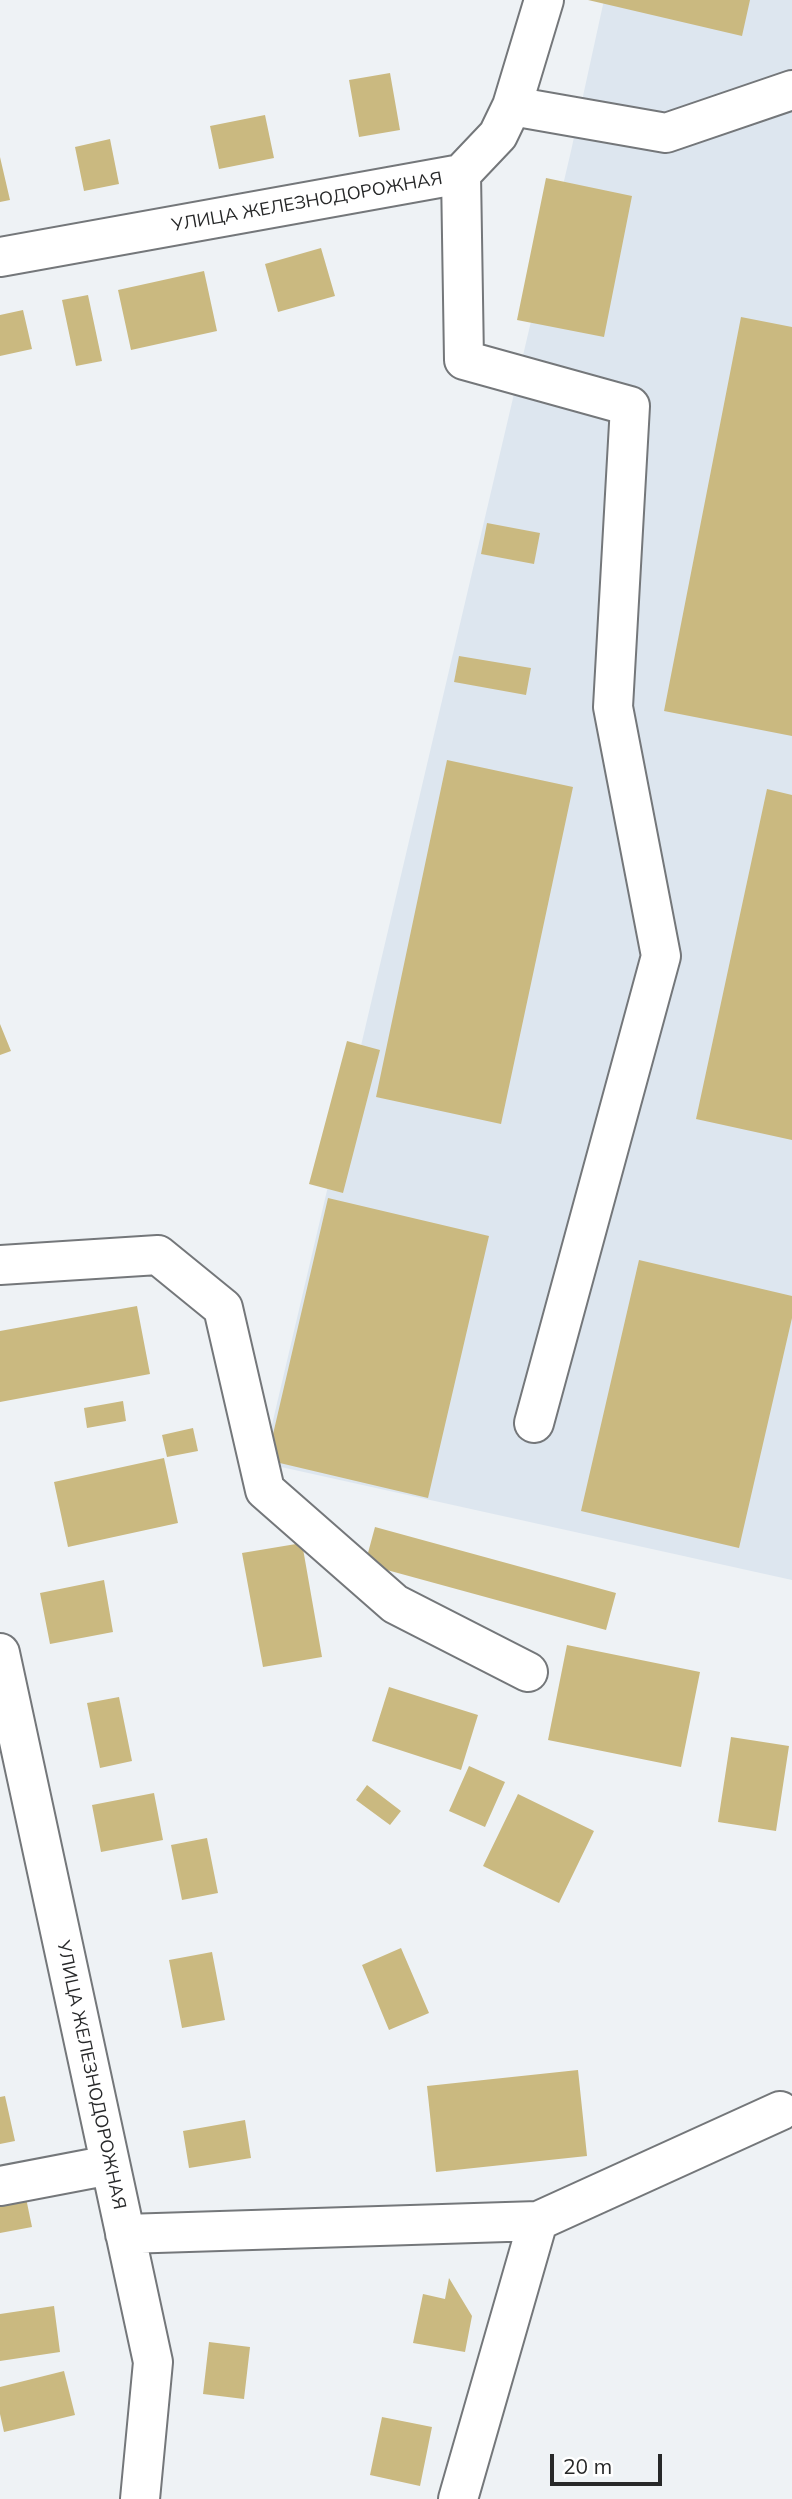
<!DOCTYPE html>
<html>
<head>
<meta charset="utf-8">
<style>
	body { margin:0 }
	#map { position:relative; width:792px; height:2499px; overflow:hidden; background:#eef2f5; font-family:Mulish,sans-serif }
	canvas { display:block }
	.scale { position:absolute; left:550px; top:2454px; width:112px; height:32px; box-sizing:border-box; border:4px solid #272829; border-top:0; padding-left:9px; font-size:21px; line-height:24px; white-space:nowrap; color:#272829; -webkit-text-stroke:5px #fff; paint-order:stroke }
</style>
</head>
<body>
<div id="map">
<canvas width="792" height="2499"></canvas>
<div class="scale">20 m</div>
</div>
<script>
const context = document.querySelector('canvas').getContext('2d');
context.lineJoin = 'round';
function fillPath(path, color) { context.fillStyle = color; context.fill(path, 'evenodd'); }
function strokePath(path, color, width, dash) { context.strokeStyle = color; context.lineWidth = width; context.lineCap = dash ? 'butt' : 'round'; context.setLineDash(dash || []); context.stroke(path); }
function write(font, color, halo, rows, align = 'center') {
  context.font = font + ' Mulish,sans-serif'; context.lineWidth = 6; context.setLineDash([]); context.textBaseline = 'middle'; context.strokeStyle = halo; context.fillStyle = color; for (const [text, x, y, turn = 0] of rows) {
    context.save(); context.translate(x, y); context.rotate((+turn || 0) * Math.PI / 180); context.textAlign = isNaN(turn) ? turn : align; if (halo) context.strokeText(text, 0, 0); context.fillText(text, 0, 0); context.restore();
  }
}
const built = new Path2D(`
	M604,0H792V1580L263,1463L571,151Z`);
const building = new Path2D(`
	M588,0H750L742,36Z
	M390,73L400,130L359,137L349,80Z
	M265,115L274,158L219,169L210,126Z
	M110,139L119,184L84,191L75,147Z
	M0,157L10,200L0,202Z
	M546,178L632,196L604,337L517,320Z
	M321,248L335,296L278,312L265,264Z
	M204,271L217,331L131,350L118,290Z
	M88,295L102,361L76,366L62,300Z
	M23,310L32,349L0,356V315Z
	M741,317L792,327V736L664,711Z
	M487,523L540,533L534,564L481,554Z
	M459,656L531,668L526,695L454,682Z
	M447,760L573,787L501,1124L376,1097Z
	M767,789L792,795V1140L696,1119Z
	M0,1024L11,1051L0,1055Z
	M347,1041L380,1050L343,1193L309,1184Z
	M328,1198L489,1236L428,1498L267,1460Z
	M639,1260L792,1296V1318L739,1548L581,1511Z
	M137,1306L150,1374L0,1402V1331Z
	M123,1401L126,1421L87,1428L84,1408Z
	M193,1428L198,1451L167,1457L162,1435Z
	M164,1458L178,1523L68,1547L54,1482Z
	M375,1527L616,1593L606,1630L365,1564Z
	M302,1543L322,1657L263,1667L242,1553Z
	M104,1580L113,1632L50,1644L40,1593Z
	M567,1645L700,1672L681,1767L548,1740Z
	M389,1687L478,1715L461,1770L372,1741Z
	M119,1697L132,1761L100,1768L87,1703Z
	M731,1737L789,1746L776,1831L718,1822Z
	M469,1766L505,1782L485,1827L449,1811Z
	M367,1785L401,1811L390,1825L356,1800Z
	M154,1793L163,1840L101,1852L92,1805Z
	M518,1794L594,1831L559,1903L483,1866Z
	M207,1838L218,1893L182,1900L171,1845Z
	M401,1948L429,2013L389,2030L362,1965Z
	M212,1952L225,2020L182,2028L169,1960Z
	M578,2070L587,2156L436,2172L427,2086Z
	M5,2096L15,2141L0,2144V2097Z
	M245,2120L251,2158L189,2168L183,2131Z
	M26,2198L32,2227L0,2233V2203Z
	M449,2278L472,2316L465,2352L413,2343L423,2294L445,2299Z
	M54,2306L60,2352L0,2361V2314Z
	M209,2342L250,2347L244,2399L203,2394Z
	M64,2371L75,2415L4,2432L0,2414V2387Z
	M382,2417L432,2427L420,2486L370,2475Z`);
const minor = new Path2D(`
	M512,106L666,133L792,90
	M461,174L464,360L630,406L613,707L661,956L534,1423
	M0,257L461,174L498,135L512,106L544,0
	M0,1265L158,1255L223,1308L265,1490L395,1604L528,1672
	M0,1653L153,2362L140,2499
	M0,2186L110,2165
	M125,2234L538,2221L780,2111
	M458,2499L538,2221`);
const streetNames = [
	["УЛИЦА ЖЕЛЕЗНОДОРОЖНАЯ",307,202,-10],
	["УЛИЦА ЖЕЛЕЗНОДОРОЖНАЯ",91,2075,78]
];
fillPath(built, '#dde6ef');
fillPath(building, '#cab980');
strokePath(minor, '#74777a', 42);
strokePath(minor, '#fff', 38);
write('18px', '#272829', '#fff', streetNames);
</script>
</body>
</html>
